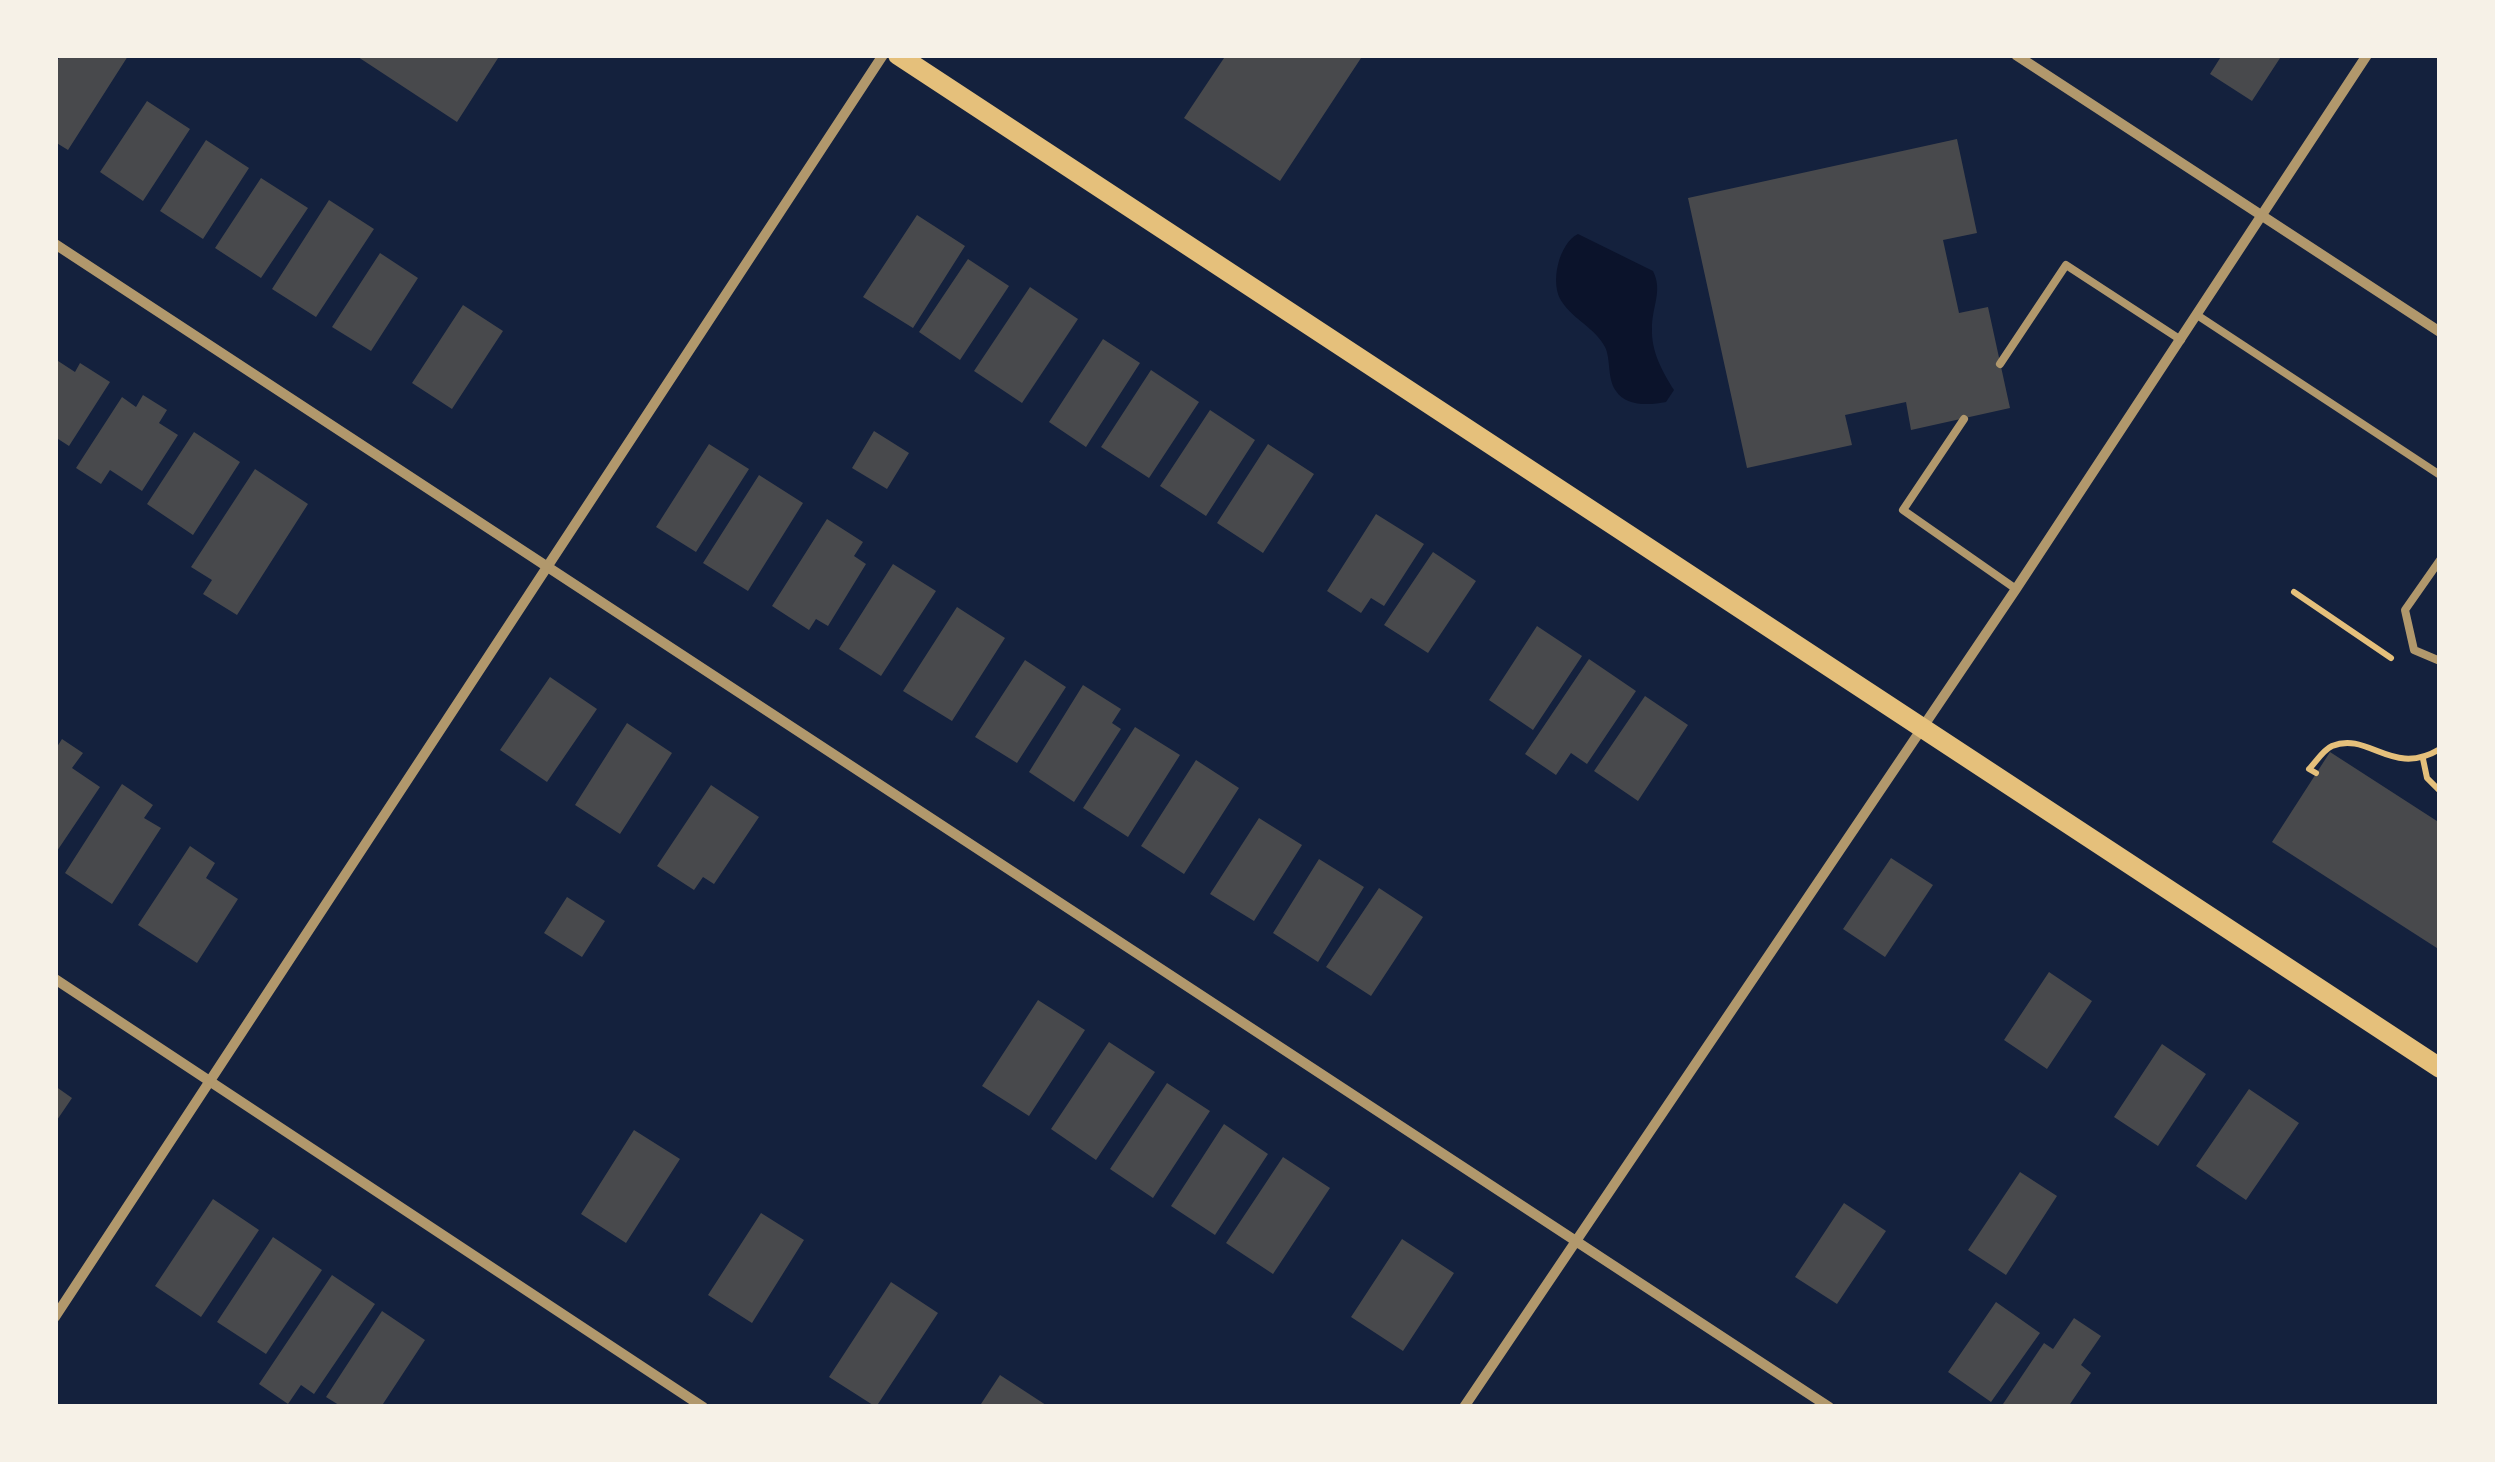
<!DOCTYPE html>
<html>
<head>
<meta charset="utf-8">
<style>
	body { margin:0 }
	#map { position:relative; width:2495px; height:1462px; overflow:hidden; background:#14213d; font-family:"Alegreya Sans",sans-serif }
	canvas { display:block }
	.frame { position:absolute; inset:0; border:58px solid #f6f1e7; pointer-events:none }
</style>
</head>
<body>
<div id="map">
<canvas width="2495" height="1462"></canvas>
<div class="frame"></div>
</div>
<script>
const context = document.querySelector('canvas').getContext('2d');
context.lineJoin = 'round';
function fillPath(path, color) { context.fillStyle = color; context.fill(path, 'evenodd'); }
function strokePath(path, color, width, dash) { context.strokeStyle = color; context.lineWidth = width; context.lineCap = dash ? 'butt' : 'round'; context.setLineDash(dash || []); context.stroke(path); }
const water = new Path2D(`
	M1578,234L1653,271C1663,291 1652,306 1652,328C1651,351 1662,371 1674,390L1666,402C1650,405 1626,407 1616,391C1607,379 1611,359 1605,347C1595,328 1573,319 1562,302C1549,284 1559,243 1578,234Z`);
const building = new Path2D(`
	M61,55L128,56L68,150L55,142V64Z
	M355,55H500L457,122Z
	M1226,55H1363L1280,181L1184,118Z
	M2222,55H2282L2252,101L2210,74Z
	M147,101L190,129L143,201L100,172Z
	M1957,139L1977,233L1943,240L1959,313L1988,307L2010,408L1911,430L1906,402L1845,415L1852,445L1747,468L1688,198Z
	M206,140L249,168L203,239L160,211Z
	M261,178L308,208L261,278L215,248Z
	M329,200L374,229L316,317L272,289Z
	M917,215L965,246L913,328L863,297Z
	M380,253L418,278L371,351L332,327Z
	M968,259L1009,286L960,360L919,332Z
	M1030,287L1078,319L1022,403L974,371Z
	M463,305L503,331L452,409L412,383Z
	M1103,339L1140,363L1086,447L1049,422Z
	M55,359L75,372L80,363L110,382L69,446L55,437Z
	M1151,370L1199,402L1149,478L1101,447Z
	M143,395L167,410L159,423L178,435L142,491L110,470L101,484L76,468L122,397L136,407Z
	M1210,410L1255,440L1206,516L1160,486Z
	M874,431L909,453L887,489L852,468Z
	M194,432L240,462L193,535L147,504Z
	M709,444L749,469L696,552L656,527Z
	M1268,444L1314,474L1263,553L1217,523Z
	M255,469L308,504L237,615L203,594L212,580L191,567Z
	M759,475L803,503L748,591L703,563Z
	M1376,514L1424,544L1384,606L1371,598L1361,613L1327,591Z
	M827,519L863,542L854,556L866,564L828,626L816,619L809,630L772,606Z
	M1433,552L1476,581L1428,653L1384,625Z
	M893,564L936,591L881,676L839,649Z
	M957,607L1005,638L952,721L903,691Z
	M1537,626L1582,656L1533,730L1489,700Z
	M1589,659L1636,691L1587,764L1571,753L1556,775L1525,754Z
	M1025,660L1066,687L1017,763L975,737Z
	M550,677L597,709L547,782L500,750Z
	M1083,685L1121,709L1112,723L1121,729L1074,802L1029,772Z
	M1645,696L1688,725L1638,801L1594,771Z
	M627,723L672,753L620,834L575,805Z
	M1135,727L1180,755L1128,837L1083,808Z
	M62,739L83,753L72,768L100,787L55,854V750Z
	M2330,752L2440,823V950L2272,842Z
	M1196,760L1239,788L1184,874L1141,846Z
	M122,784L153,805L144,818L161,828L112,904L65,873Z
	M711,785L759,817L714,884L703,877L694,890L657,866Z
	M1259,818L1302,845L1254,921L1210,894Z
	M190,846L215,863L206,878L238,899L197,963L138,925Z
	M1891,858L1933,885L1885,957L1843,929Z
	M1319,859L1364,887L1318,962L1273,933Z
	M1379,888L1423,917L1371,996L1326,967Z
	M567,897L605,921L582,957L544,933Z
	M2049,972L2092,1001L2047,1069L2004,1040Z
	M1038,1000L1085,1030L1029,1116L982,1086Z
	M1109,1042L1155,1072L1096,1160L1051,1129Z
	M2162,1044L2206,1074L2158,1146L2114,1117Z
	M1167,1083L1210,1111L1153,1198L1110,1169Z
	M55,1086L72,1098L55,1123Z
	M2249,1089L2299,1123L2246,1200L2196,1166Z
	M1224,1124L1268,1154L1215,1235L1171,1206Z
	M634,1130L680,1159L626,1243L581,1214Z
	M1283,1157L1330,1188L1273,1274L1226,1243Z
	M2020,1172L2057,1196L2006,1275L1968,1250Z
	M213,1199L259,1230L201,1317L155,1286Z
	M1844,1203L1886,1231L1837,1304L1795,1277Z
	M761,1213L804,1240L752,1323L708,1295Z
	M273,1237L322,1270L266,1354L217,1322Z
	M1402,1239L1454,1273L1403,1351L1351,1317Z
	M332,1275L375,1304L314,1394L301,1385L288,1404L259,1384Z
	M891,1282L938,1313L876,1407L829,1377Z
	M1996,1302L2040,1333L1991,1402L1948,1372Z
	M382,1311L425,1340L381,1407H342L326,1397Z
	M2074,1318L2101,1336L2081,1365L2091,1373L2068,1407H2001L2044,1343L2053,1349Z
	M1000,1375L1049,1407H979Z`);
const path = new Path2D(`
	M2294,592L2391,658
	M2423,759L2427,778L2440,791
	M2316,773L2309,769C2316,762 2323,750 2332,746C2369,731 2392,778 2440,749`);
const service = new Path2D(`
	M2197,315L2440,475
	M2000,364L2066,265L2181,340
	M1964,419L1903,510L2016,589
	M2440,560L2405,610L2414,650L2440,661`);
const minor = new Path2D(`
	M2016,55L2440,332
	M55,244L1829,1407
	M55,979L703,1407
	M55,1317L883,55
	M1464,1407L2016,589L2367,55`);
const secondary = new Path2D(`
	M898,55L2440,1068`);
fillPath(water, '#0b132b');
fillPath(building, '#48494c');
strokePath(path, '#e5c07b', 6);
strokePath(service, '#b1986c', 8);
strokePath(minor, '#b1986c', 10);
strokePath(secondary, '#e5c07b', 20);
</script>
</body>
</html>
